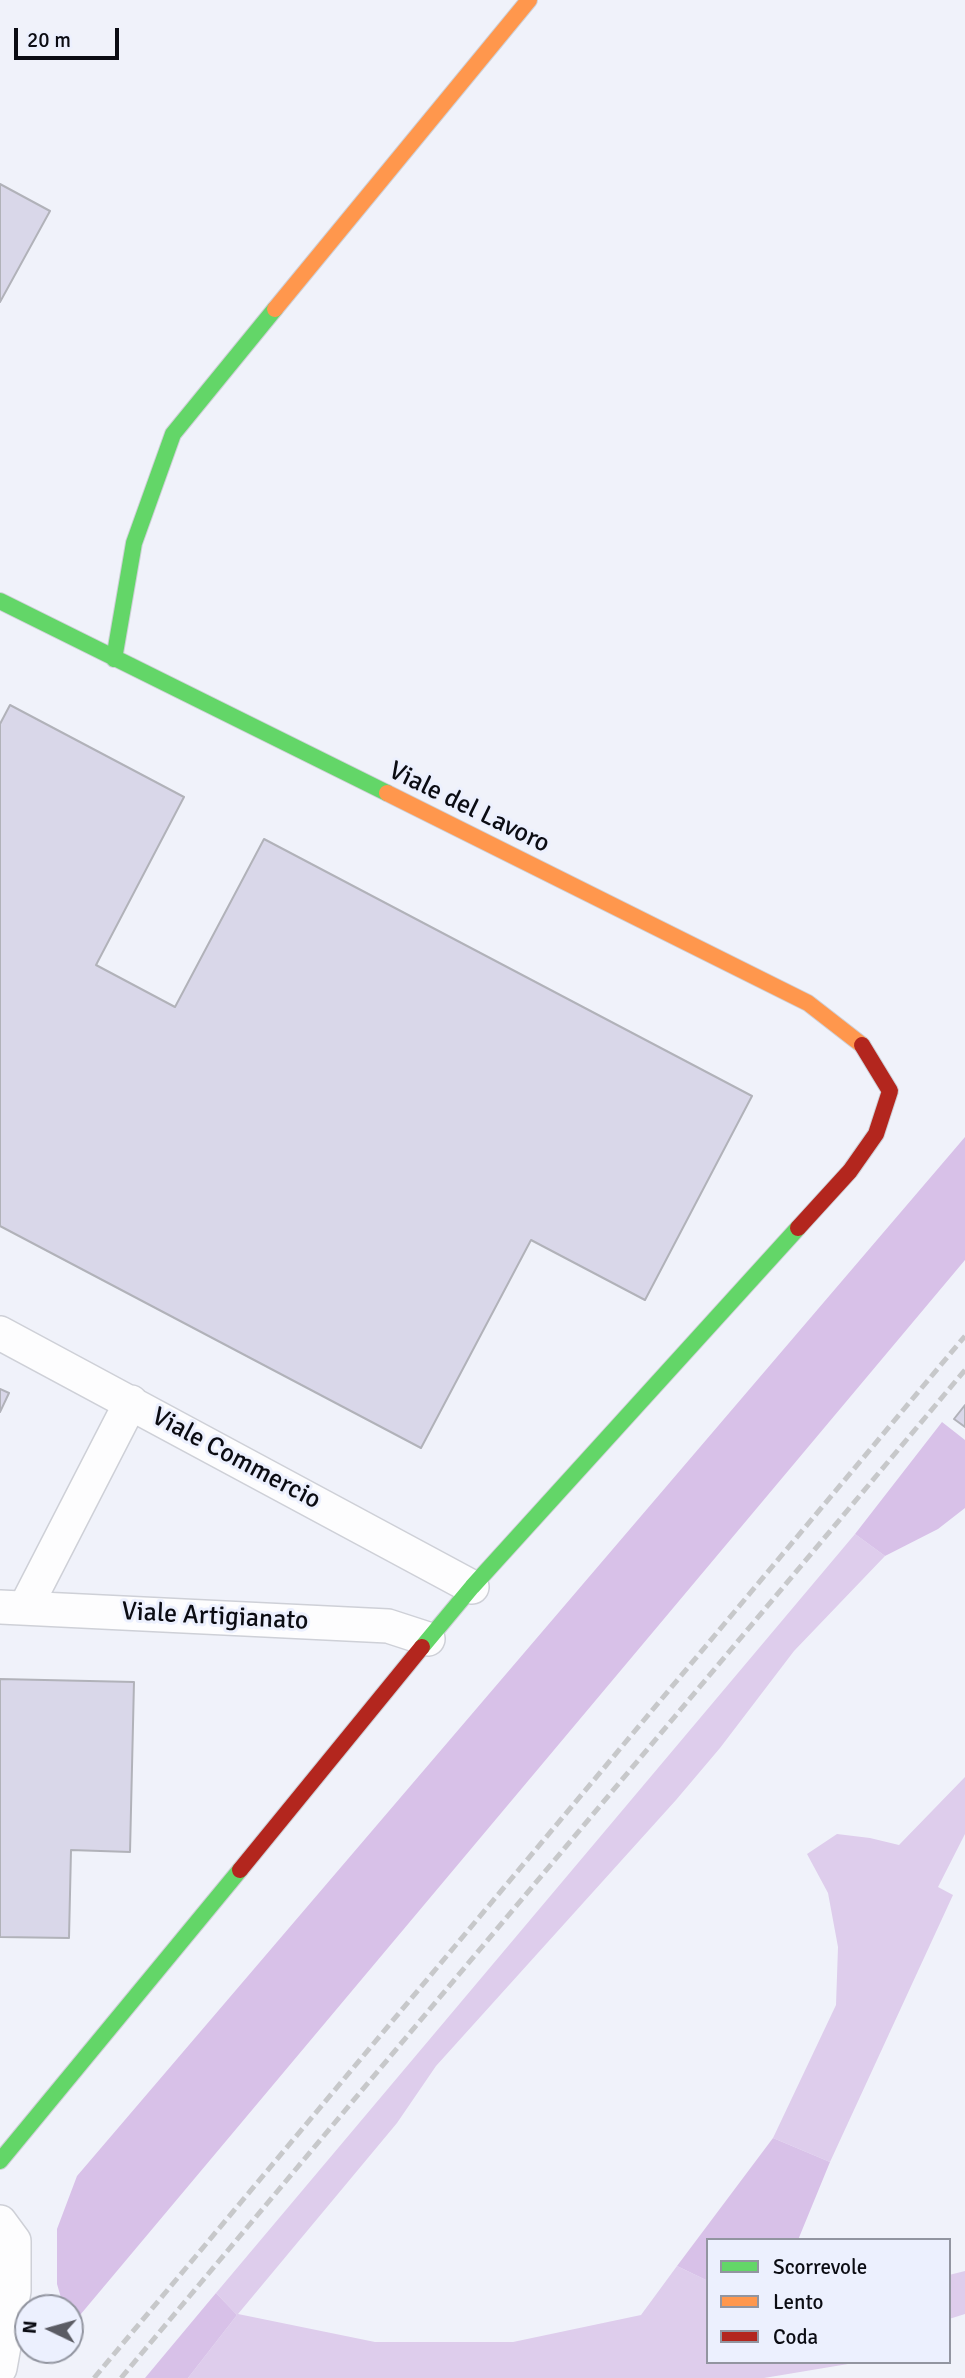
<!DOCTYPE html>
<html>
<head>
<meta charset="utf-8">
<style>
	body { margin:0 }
	#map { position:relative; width:965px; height:2378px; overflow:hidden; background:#f0f2fa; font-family:Signika,sans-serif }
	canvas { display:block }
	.legend { position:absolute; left:706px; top:2238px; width:245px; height:126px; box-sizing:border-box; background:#ecf0fe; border:2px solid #9295a0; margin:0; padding:9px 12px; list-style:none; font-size:21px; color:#0b0c13 }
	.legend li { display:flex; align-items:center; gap:14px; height:35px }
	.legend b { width:35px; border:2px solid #9295a0 }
	.north { position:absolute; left:14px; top:2294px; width:70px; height:70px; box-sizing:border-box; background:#ecf0fe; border:2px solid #9295a0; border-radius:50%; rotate:275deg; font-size:19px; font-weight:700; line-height:28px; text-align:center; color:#0b0c13 }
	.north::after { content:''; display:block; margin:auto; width:24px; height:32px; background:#5b5c64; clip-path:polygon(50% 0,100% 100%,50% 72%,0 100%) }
	.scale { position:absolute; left:14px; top:28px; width:105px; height:32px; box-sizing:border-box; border:4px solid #0b0c13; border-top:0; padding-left:9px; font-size:21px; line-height:24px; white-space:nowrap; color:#0b0c13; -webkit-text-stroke:5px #ecf0fe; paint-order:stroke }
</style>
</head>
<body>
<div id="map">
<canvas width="965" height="2378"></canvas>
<ul class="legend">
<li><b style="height:9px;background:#63d668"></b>Scorrevole</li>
<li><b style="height:9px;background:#ff974d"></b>Lento</li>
<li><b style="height:9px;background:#b3261e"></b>Coda</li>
</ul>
<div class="north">N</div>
<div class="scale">20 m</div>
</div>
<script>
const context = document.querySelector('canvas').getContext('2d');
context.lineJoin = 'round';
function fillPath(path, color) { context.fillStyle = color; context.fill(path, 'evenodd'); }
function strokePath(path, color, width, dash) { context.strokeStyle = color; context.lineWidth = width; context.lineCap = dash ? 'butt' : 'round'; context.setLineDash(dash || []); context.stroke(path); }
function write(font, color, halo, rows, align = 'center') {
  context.font = font + ' Signika,sans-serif'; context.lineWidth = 6; context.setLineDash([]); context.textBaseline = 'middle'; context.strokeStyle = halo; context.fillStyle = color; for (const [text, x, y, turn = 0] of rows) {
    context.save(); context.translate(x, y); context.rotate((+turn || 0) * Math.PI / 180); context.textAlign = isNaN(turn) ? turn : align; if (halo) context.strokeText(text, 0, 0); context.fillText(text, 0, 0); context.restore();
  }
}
const green = new Path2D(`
	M855,1534L885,1556L794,1651L720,1748L676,1800L436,2066L397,2123L238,2314L375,2342H513L641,2315L677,2266L708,2281V2362H860L764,2378H188L237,2315L216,2293Z
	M965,1777V1834L938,1887L953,1895L830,2162L773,2138L836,2005L838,1947L828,1893L807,1854L837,1834L870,1838L899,1845Z
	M965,2271V2314L949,2319V2275Z`);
const forest = new Path2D(`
	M965,1137V1260L70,2327V2308H64L57,2284V2229L77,2176Z
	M942,1422L965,1440V1508L938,1529L885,1556L855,1534Z
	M773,2138L830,2162L798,2240H708V2281L677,2266Z
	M216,2293L237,2315L188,2378H145Z`);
const building = new Path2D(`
	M0,184L50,211L0,302Z
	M10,705L184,797L96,965L175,1007L264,839L752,1096L645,1300L531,1240L421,1448L0,1226V724Z
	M0,1389L9,1393L0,1412Z
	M965,1405V1427L954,1419Z
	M0,1679L134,1682L130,1852L71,1850L69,1938L0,1937Z`);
const street = new Path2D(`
	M0,1333L472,1587
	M0,1607L388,1626L428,1639
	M25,1608L131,1402
	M0,2222L14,2241V2291L0,2368`);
const fast = new Path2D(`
	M0,601L387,793
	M114,659L134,543L173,434L275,309
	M422,1647L472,1587L798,1228
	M0,2161L240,1870`);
const slow = new Path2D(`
	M275,309L529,0
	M387,793L808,1003L862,1045`);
const jam = new Path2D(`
	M798,1228L850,1171L876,1134L890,1091L862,1045
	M240,1870L422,1647`);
const rail = new Path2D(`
	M94,2378L965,1336
	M121,2378L965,1370`);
const streetNames = [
	["Viale del Lavoro",469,808,26],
	["Viale Commercio",236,1459,28],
	["Viale Artigianato",215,1617,3]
];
fillPath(green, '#decdec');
fillPath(forest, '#d8c1e8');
fillPath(building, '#d9d7e9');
strokePath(building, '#b1b2b9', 2);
strokePath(street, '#ced0d7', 36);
strokePath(fast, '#ced0d7', 18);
strokePath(slow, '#ced0d7', 18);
strokePath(jam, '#ced0d7', 18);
strokePath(street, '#fdfdfe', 33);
strokePath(fast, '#63d668', 16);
strokePath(slow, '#ff974d', 16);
strokePath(jam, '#b3261e', 16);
strokePath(rail, '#c7c8ca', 5, [10, 5]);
write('26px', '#0b0c13', '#ecf0fe', streetNames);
</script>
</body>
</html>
